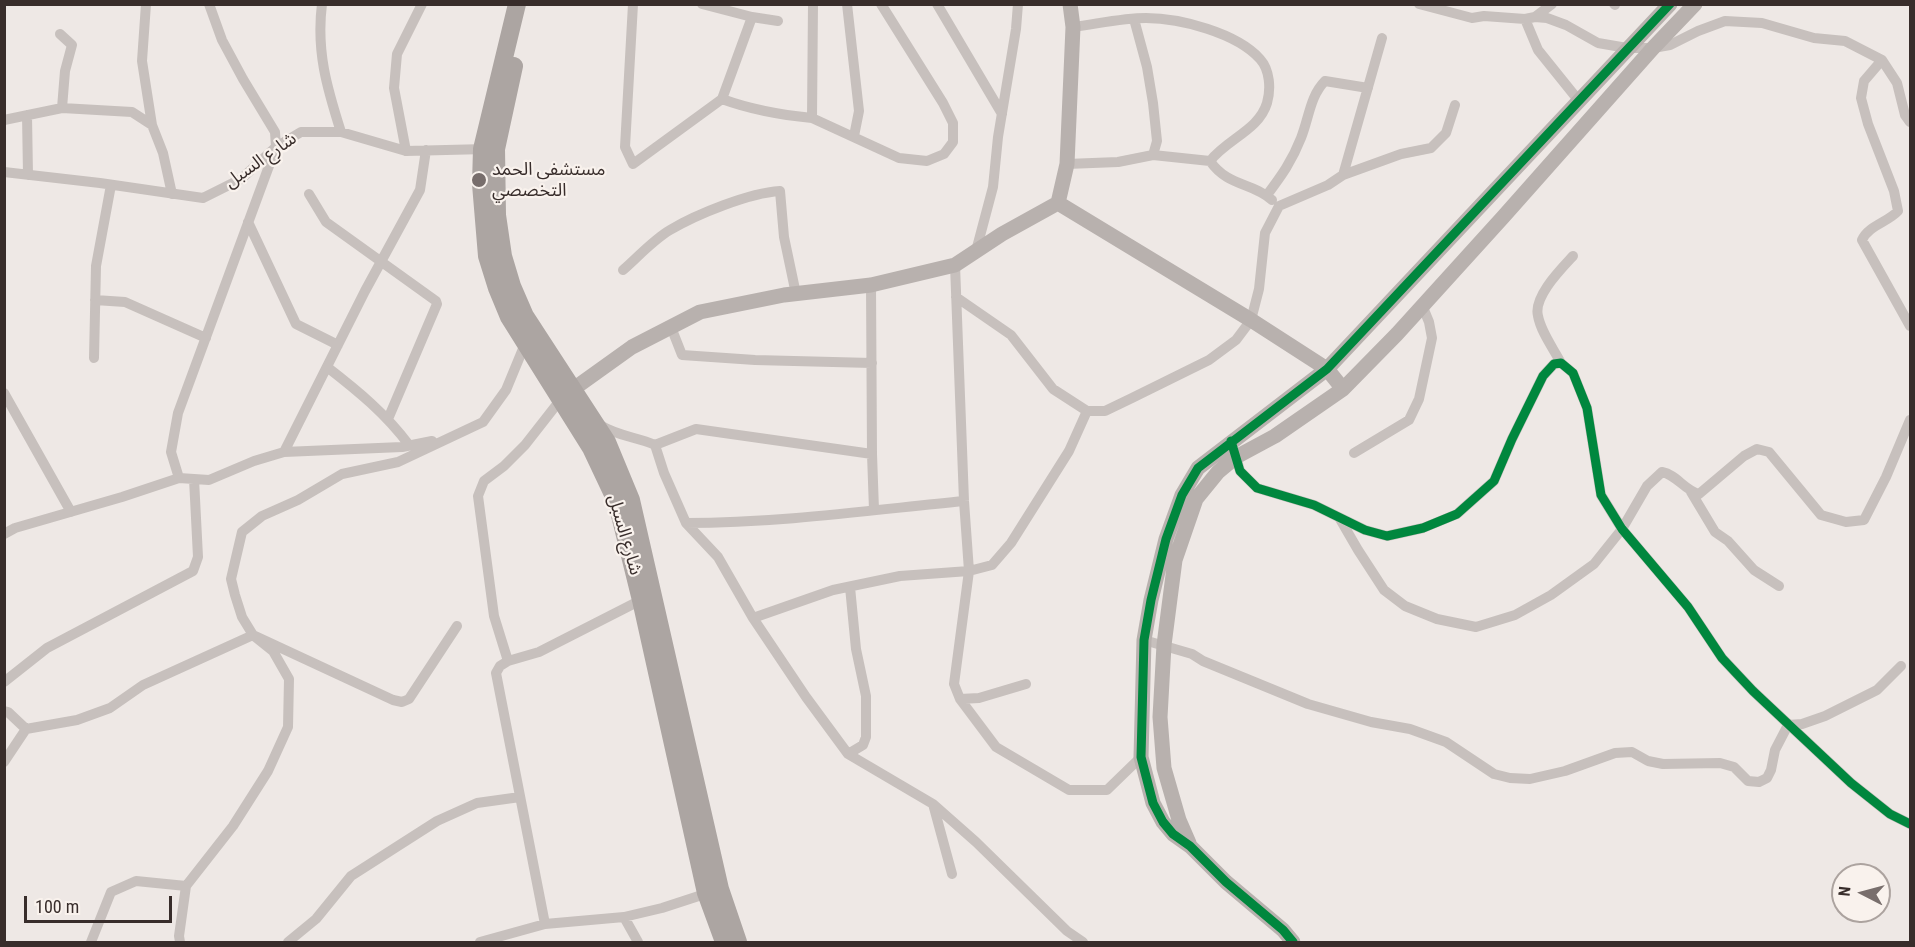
<!DOCTYPE html>
<html>
<head>
<meta charset="utf-8">
<style>
	body { margin:0 }
	#map { position:relative; width:1915px; height:947px; overflow:hidden; background:#eee8e5; font-family:"Roboto Condensed",sans-serif }
	canvas { display:block }
	.frame { position:absolute; inset:0; border:6px solid #382d2b; pointer-events:none }
	.north { position:absolute; left:1831px; top:863px; width:60px; height:60px; box-sizing:border-box; background:#f9f2ed; border:2px solid #aca39f; border-radius:50%; rotate:276deg; font-size:16px; font-weight:700; line-height:24px; text-align:center; color:#382d2b }
	.north::after { content:''; display:block; margin:auto; width:21px; height:27px; background:#786e6c; clip-path:polygon(50% 0,100% 100%,50% 72%,0 100%) }
	.scale { position:absolute; left:24px; top:896px; width:148px; height:27px; box-sizing:border-box; border:3px solid #382d2b; border-top:0; padding-left:8px; font-size:18px; line-height:21px; white-space:nowrap; color:#382d2b; -webkit-text-stroke:4px #f9f2ed; paint-order:stroke }
</style>
</head>
<body>
<div id="map">
<canvas width="1915" height="947"></canvas>
<div class="frame"></div>
<div class="north">N</div>
<div class="scale">100 m</div>
</div>
<script>
const context = document.querySelector('canvas').getContext('2d');
context.lineJoin = 'round';
function strokePath(path, color, width, dash) { context.strokeStyle = color; context.lineWidth = width; context.lineCap = dash ? 'butt' : 'round'; context.setLineDash(dash || []); context.stroke(path); }
function write(font, color, halo, rows, align = 'center') {
  context.font = font + ' "Roboto Condensed","Noto Sans Arabic",sans-serif'; context.lineWidth = 4.5; context.setLineDash([]); context.textBaseline = 'middle'; context.strokeStyle = halo; context.fillStyle = color; for (const [text, x, y, turn = 0] of rows) {
    context.save(); context.translate(x, y); context.rotate((+turn || 0) * Math.PI / 180); context.textAlign = isNaN(turn) ? turn : align; if (halo) context.strokeText(text, 0, 0); context.fillText(text, 0, 0); context.restore();
  }
}
const street = new Path2D(`
	M146,4L142,61L152,125
	M209,4L222,40L243,79L275,132L276,147L178,413L171,452L179,478L209,480L254,461L284,452L402,447L432,441
	M322,4C316,51 327,88 341,132
	M633,4L625,147L633,164L722,99
	M702,4L752,17L778,21
	M847,4L859,111L854,136
	M937,4L1002,114
	M1419,4L1472,18L1484,16L1525,19L1535,17L1547,18L1566,25L1598,43L1627,48H1653L1670,45L1698,31L1725,21L1762,23L1814,38L1845,41L1882,60L1897,83L1905,115L1910,122
	M1614,4L1615,5
	M752,17L722,99C752,110 781,115 812,118L813,4
	M1535,17L1552,4
	M1134,19L1147,67L1153,103L1157,141L1153,155
	M1525,19L1538,50L1579,101
	M60,34L72,45L65,71L62,108
	M1882,60L1864,81L1861,98L1868,124L1894,191L1898,211C1888,222 1868,226 1862,240L1910,326
	M27,115L28,175
	M812,118L899,158L927,161L944,154L953,142V123L943,103L881,4
	M4,120L62,108L132,112L152,125L163,153L172,194
	M406,151L394,88L397,54L422,4
	M1210,161C1228,187 1252,182 1272,200
	M1067,164L1118,162L1153,155L1210,161C1227,139 1259,130 1267,103C1271,89 1270,70 1260,59C1237,33 1180,18 1146,18C1122,18 1097,24 1073,27
	M4,172L100,183L203,198L241,179L276,147L301,132H341L406,151L486,149
	M1343,175L1382,38
	M309,194L326,222L436,301L437,304L388,419
	M1267,195C1282,175 1292,161 1301,138C1309,118 1310,96 1325,81L1368,88
	M248,222L296,324L338,345
	M976,251L993,187L998,137L1016,29L1018,4
	M955,265L964,501L969,571L954,684L960,699L996,747L1069,790H1107L1141,757
	M623,270C638,257 653,240 670,230C697,214 749,193 780,191L784,237L796,294
	M956,297L1011,335L1053,389L1087,411
	M95,300L125,302L206,338
	M671,327L682,355L755,360L872,363
	M94,358L96,266L111,185
	M1561,363C1553,348 1541,332 1538,316C1533,297 1561,269 1573,256
	M327,367C358,391 386,414 409,445
	M4,393L71,512
	M600,425C617,436 637,437 655,445L664,473L686,523L718,557L753,618L806,697L848,754L933,804L976,842L1067,931L1083,942
	M655,445L696,429L872,454L871,285
	M284,452L365,291L420,190L426,150
	M1235,453L1240,471L1257,488L1314,505L1365,530L1387,536L1423,528L1457,514L1494,481L1512,439L1543,376L1554,364L1561,363L1573,373L1587,408L1601,495L1622,529L1688,607L1722,658L1753,691L1851,783L1890,814L1910,824
	M1354,453L1409,420L1419,399L1432,338L1429,322L1422,305
	M872,454L874,510
	M1691,492L1715,532L1728,541L1754,570L1779,586
	M1340,519L1358,550L1384,590L1405,606L1437,619L1476,627L1515,615L1551,595L1594,564L1622,529L1647,486L1662,472C1677,475 1684,490 1699,494L1744,456L1757,449L1769,452L1821,515L1846,522L1864,520L1886,477L1910,420
	M686,523C779,523 872,510 964,501
	M4,534L15,528L122,497L179,478
	M641,600L539,652L508,661L500,666L496,673L545,924L624,917L662,908L711,892
	M753,618L833,590L900,576L969,571L992,565L1011,543L1069,451L1087,411H1105L1132,398L1209,360L1236,340L1251,320L1259,289L1265,233L1279,206L1328,185L1343,175L1401,154L1431,148L1446,133L1455,105
	M1144,640L1192,654L1203,661L1308,704L1371,722L1410,729L1446,742L1494,774L1510,778L1530,779L1565,771L1615,753L1632,752L1648,761L1663,764L1720,763L1734,767L1748,781L1759,782L1767,778L1771,770L1775,750L1788,725L1802,724L1825,716L1877,690L1901,666
	M508,661L494,616L478,496L484,481L504,466L525,445L561,399
	M4,682L47,648L193,571L198,557L194,479
	M960,699L979,698L1026,684
	M4,711L8,712L26,729
	M848,754L863,745L866,737V696L856,649L850,587
	M4,762L26,729L77,720L110,708L143,685L253,635L393,700L402,702L409,699L457,626
	M933,804L952,874
	M624,917L638,942
	M91,942L111,892L136,881L186,886L233,826L268,771L288,727L289,679L273,651L253,635L242,617L235,595L231,579L242,532L262,516L298,500L342,474L398,462L483,422L506,390L525,344
	M180,942L179,936L186,886
	M288,942L316,919L351,876L437,821L477,803L520,797
	M480,942L545,924`);
const secondary = new Path2D(`
	M1058,203L1251,320L1327,369L1343,389
	M565,395L632,347L700,312L784,295L871,285L955,265L1002,234L1058,203L1067,164L1073,27L1070,4
	M1189,843L1179,820L1164,768L1160,717L1164,645L1175,560L1196,499L1218,472L1236,457L1275,436L1343,389L1397,334L1504,216L1653,48L1695,4
	M1293,942L1283,930L1226,882L1190,846L1173,834L1163,822L1153,803L1141,757L1144,640L1151,600L1166,539L1182,495L1198,468L1327,369L1670,4`);
const primary = new Path2D(`
	M517,4L482,149L481,184L487,256L497,288L509,317L591,448L617,503L641,600L706,893L724,942
	M514,66L496,149L497,215L503,256L512,286L525,316L607,442L631,500L720,889L738,942`);
const cycleway = new Path2D(`
	M1231,441L1240,471L1257,488L1314,505L1365,530L1387,536L1423,528L1457,514L1494,481L1512,439L1543,376L1554,364L1561,363L1573,373L1587,408L1601,495L1622,529L1688,607L1722,658L1753,691L1851,783L1890,814L1910,824
	M1293,942L1283,930L1226,882L1190,846L1173,834L1163,822L1153,803L1141,757L1144,640L1151,600L1166,539L1182,495L1198,468L1327,369L1670,4`);
const markers = [
	[479,180,8,"#786e6c"]
];
const streetNames = [
	["شارع السبل",261,161,-35],
	["شارع السبل",624,535,74]
];
const poiNames = [
	["مستشفى الحمد",492,170],
	["التخصصي",492,191]
];
strokePath(street, '#c7c0bd', 10);
strokePath(secondary, '#b8b1ae', 15);
strokePath(primary, '#aca5a2', 18);
strokePath(cycleway, '#00873e', 9);
for (const [x, y, r, color] of markers) { const dot = new Path2D(); dot.arc(x, y, r, 0, 2 * Math.PI); context.fillStyle = color; context.fill(dot); strokePath(dot, '#f9f2ed', 2); }
write('18px', '#382d2b', '#f9f2ed', streetNames);
write('18px', '#382d2b', '#f9f2ed', poiNames, 'left');
</script>
</body>
</html>
